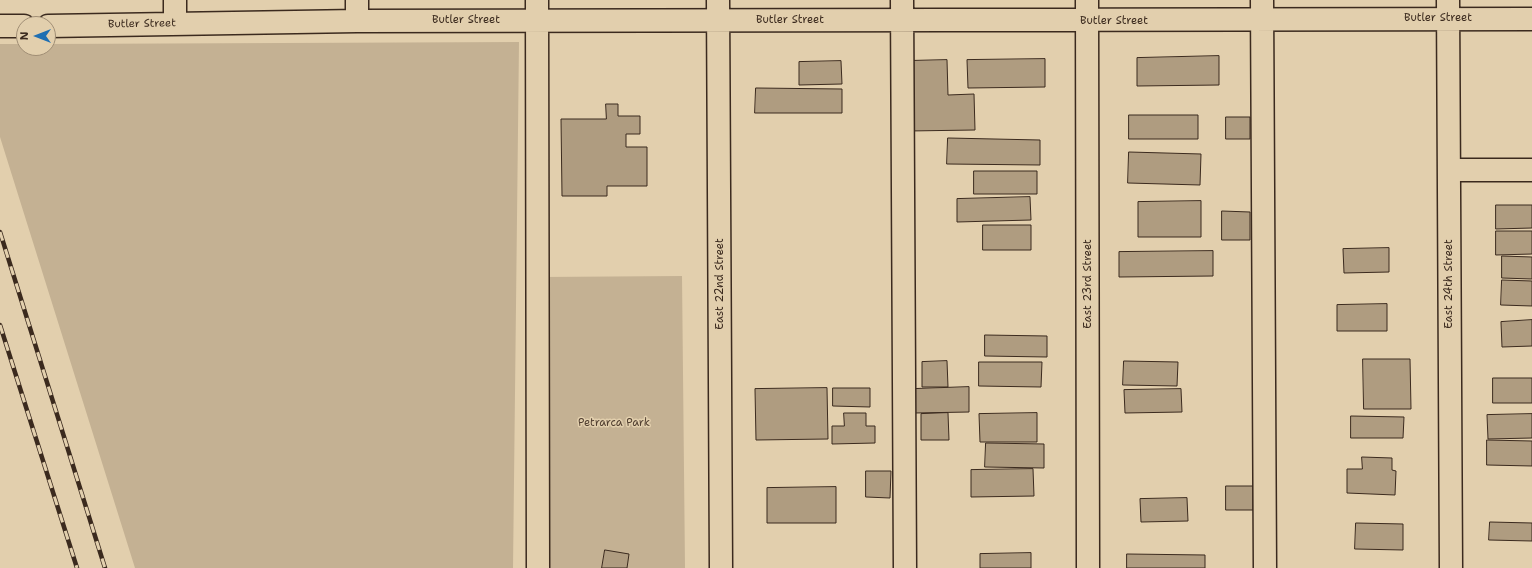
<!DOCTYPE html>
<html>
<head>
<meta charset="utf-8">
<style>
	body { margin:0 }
	#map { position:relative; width:1532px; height:568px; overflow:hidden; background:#e2cfad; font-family:"Shantell Sans",sans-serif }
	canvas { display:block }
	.north { position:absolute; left:16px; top:16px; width:40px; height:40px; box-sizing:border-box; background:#e2cfad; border:1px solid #9f8d74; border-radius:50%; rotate:270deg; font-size:11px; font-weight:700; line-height:16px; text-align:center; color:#3b2a1e }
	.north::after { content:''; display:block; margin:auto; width:14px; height:18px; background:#1f6fb2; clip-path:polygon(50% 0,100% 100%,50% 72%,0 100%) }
</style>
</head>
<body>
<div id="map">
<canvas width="1532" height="568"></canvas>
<div class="north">N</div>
</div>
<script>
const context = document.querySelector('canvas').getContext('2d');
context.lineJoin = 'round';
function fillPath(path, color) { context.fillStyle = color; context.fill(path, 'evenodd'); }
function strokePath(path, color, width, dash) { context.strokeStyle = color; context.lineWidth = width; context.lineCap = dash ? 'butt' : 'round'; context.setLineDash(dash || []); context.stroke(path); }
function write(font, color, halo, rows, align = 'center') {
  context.font = font + ' "Shantell Sans",sans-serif'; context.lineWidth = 3; context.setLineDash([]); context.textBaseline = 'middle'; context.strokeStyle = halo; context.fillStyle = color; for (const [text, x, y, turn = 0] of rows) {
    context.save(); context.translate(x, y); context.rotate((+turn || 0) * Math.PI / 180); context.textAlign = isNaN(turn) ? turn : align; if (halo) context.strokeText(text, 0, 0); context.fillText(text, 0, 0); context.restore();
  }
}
const green = new Path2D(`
	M519,42L513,568H135L0,137V44H24V48H48V44Z
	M682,276L685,568H546L542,277Z`);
const building = new Path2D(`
	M1219,56V85L1137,86V58Z
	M1045,59V87L968,88L967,60Z
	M947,60L948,95L974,94L975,130L908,131L907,61Z
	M841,61L842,84L799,85V62Z
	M756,88L842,89V113H755Z
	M606,104H618V116H640V134H626V147H647V186H607V196H562L561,119H606Z
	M1129,115H1198V139H1129Z
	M1226,117H1250V139H1226Z
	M948,138L1040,140V165L947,164Z
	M1129,152L1201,154L1200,185L1128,183Z
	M974,171H1037V194H974Z
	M1030,197L1031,220L957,222V199Z
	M1201,201V237H1138V202Z
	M1496,205H1532V228L1496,229Z
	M1222,211L1250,212V240H1222Z
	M983,225H1031V250H983Z
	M1496,231H1532V254L1496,255Z
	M1389,248V272L1344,273L1343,249Z
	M1213,251V276L1119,277V252Z
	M1502,256L1532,257V279L1502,278Z
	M1502,280L1532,281V306L1501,305Z
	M1387,304V331H1337V305Z
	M1532,320V346L1502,347L1501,322Z
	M985,335L1047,336V357L985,356Z
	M1363,359H1410L1411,409H1364Z
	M947,361L948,387H922V362Z
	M1124,361L1178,362L1177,386L1123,385Z
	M979,362H1042L1041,387L979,386Z
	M1493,378H1532V403H1493Z
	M969,387V412L914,413V389Z
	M827,388L828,439L756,440L755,389Z
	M833,388H870V407L833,406Z
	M1181,389L1182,412L1125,413L1124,390Z
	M844,413H866V426H875V443L832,444V426H844Z
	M948,413L949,440H921V414Z
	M1037,413V442H980L979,414Z
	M1532,414V438L1488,439L1487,415Z
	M1351,416L1404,417L1403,438H1351Z
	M1487,440L1532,441V466L1487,465Z
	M986,443L1044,444V468L985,467Z
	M1362,457L1392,458V470L1396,471L1395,495L1347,493V469H1362Z
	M1033,469L1034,496L971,497V470Z
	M866,471H891L890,498L866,497Z
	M1226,486H1253V510H1226Z
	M836,487V523H767V488Z
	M1187,498L1188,521L1141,522L1140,499Z
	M1490,522L1532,523V541L1489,540Z
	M1356,523L1403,524V550L1355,549Z
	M605,550L629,554L627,568H602Z
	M1031,553V568H980V554Z
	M1127,554L1205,555V568H1127Z`);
const minor = new Path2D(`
	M175,0V24
	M537,0L538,568
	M718,0L721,568
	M902,0L905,568
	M1087,0L1088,568
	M1262,0L1265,568
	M1448,0L1451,568
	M357,21V0
	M0,26H24
	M48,26L357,21L1532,19
	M1449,170H1532`);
const rail = new Path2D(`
	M0,232L105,568
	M0,325L77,568`);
const streetNames = [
	["Butler Street",1438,18],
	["Butler Street",466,20],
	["Butler Street",790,20],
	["Butler Street",1114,21],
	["Butler Street",142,24,-1],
	["East 22nd Street",720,284,-90],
	["East 23rd Street",1088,284,-90],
	["East 24th Street",1449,284,-90]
];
const parkNames = [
	["Petrarca Park",614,423]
];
fillPath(green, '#c4b193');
fillPath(building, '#af9c80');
strokePath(building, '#3b2a1e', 1);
strokePath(minor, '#3b2a1e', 25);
strokePath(minor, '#e2cfad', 22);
strokePath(rail, '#3b2a1e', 4.5);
strokePath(rail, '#e2cfad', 3, [9]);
write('11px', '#3b2a1e', '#e2cfad', streetNames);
write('11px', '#503e30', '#e2cfad', parkNames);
</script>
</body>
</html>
